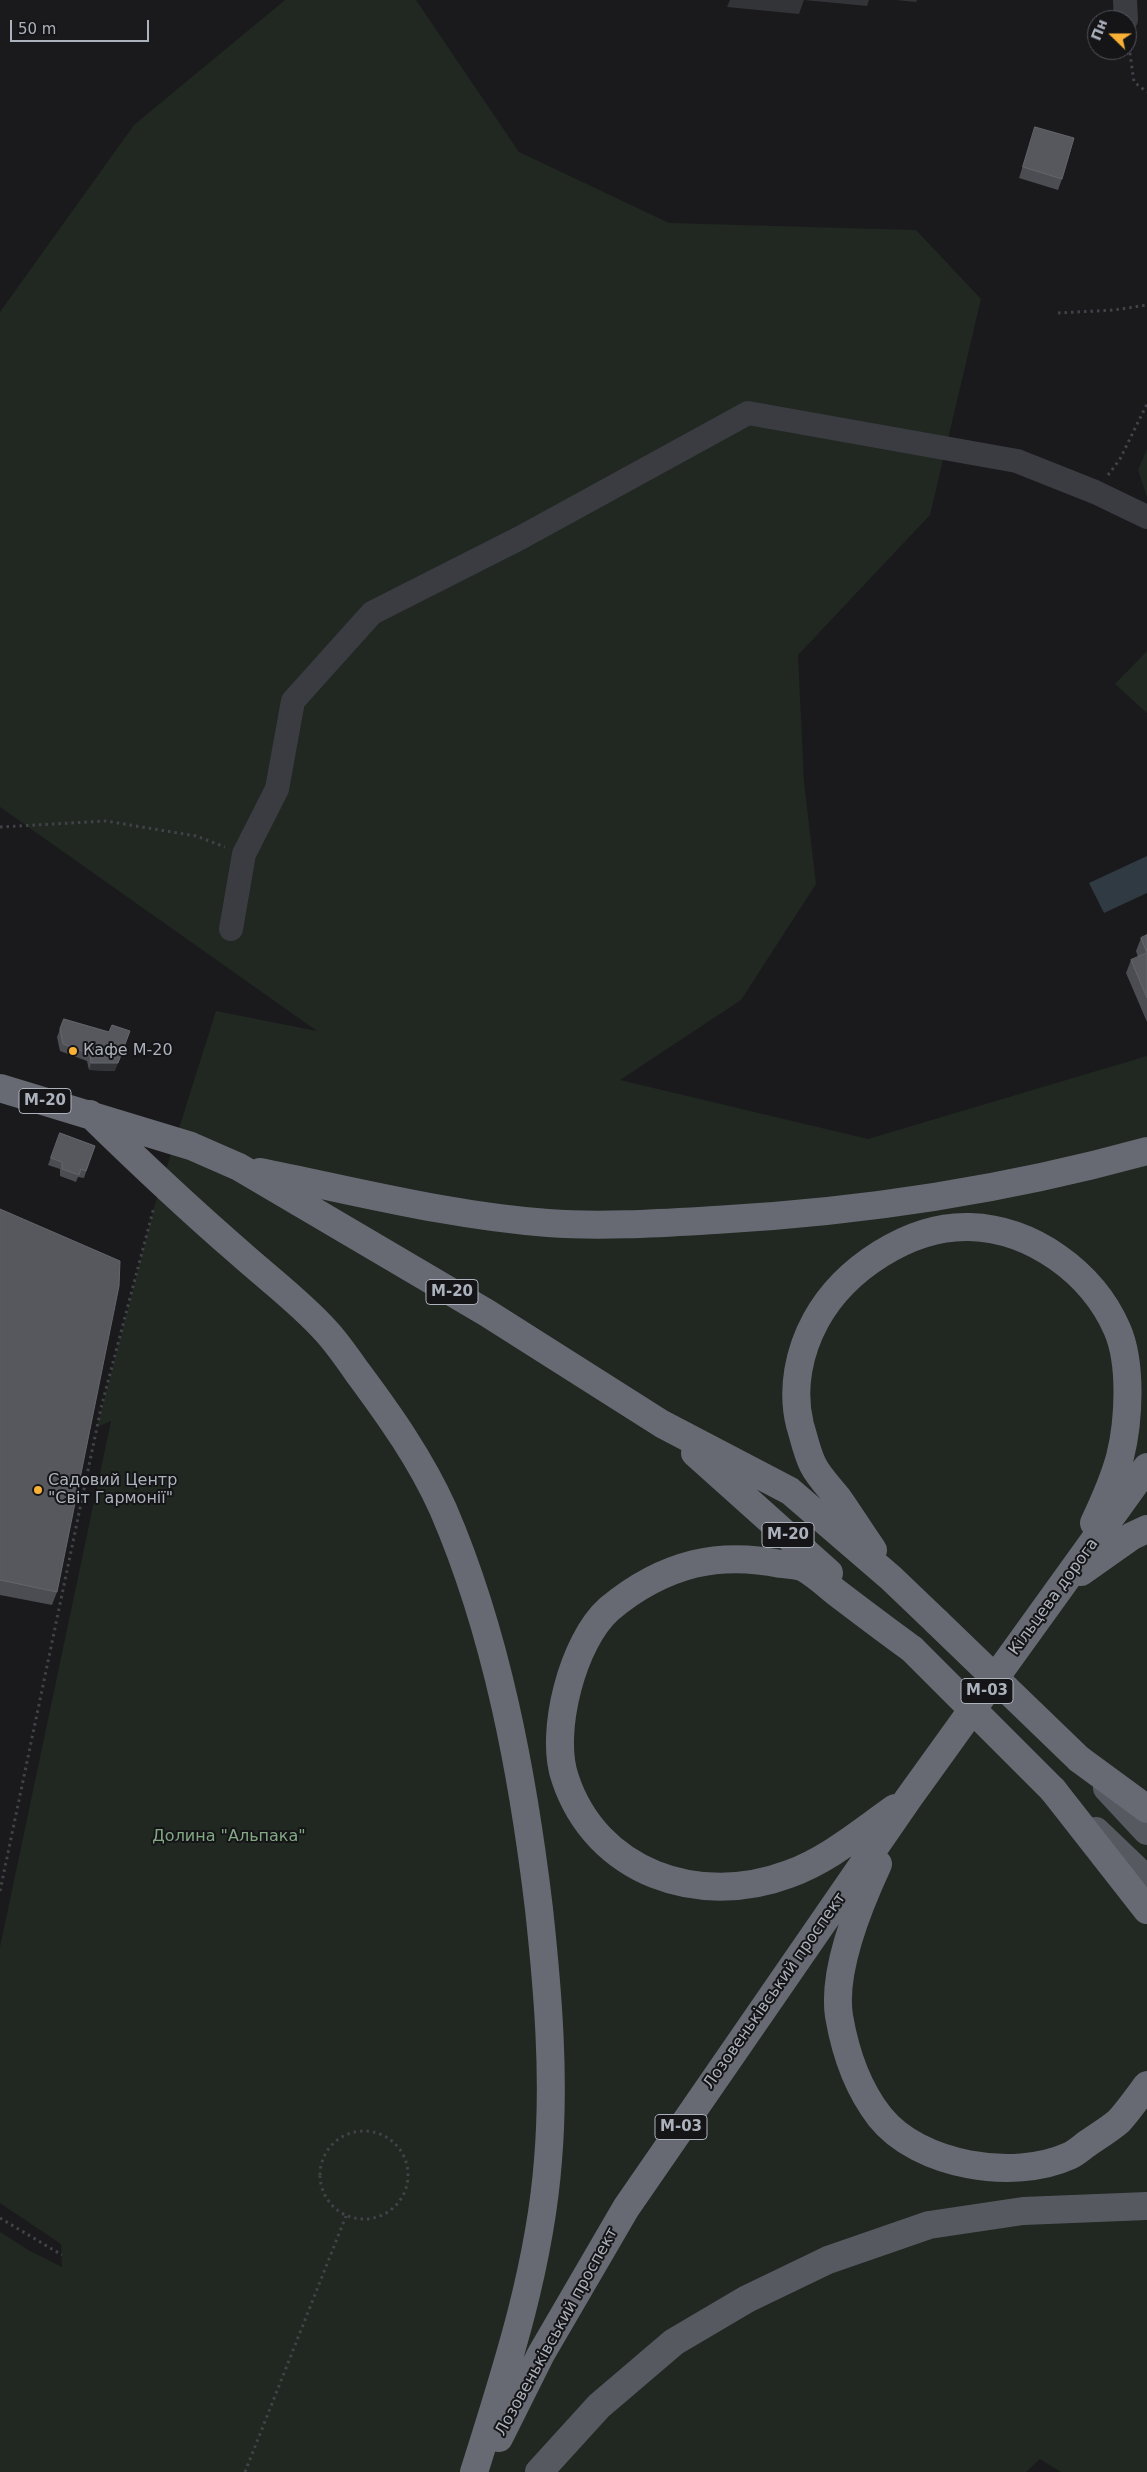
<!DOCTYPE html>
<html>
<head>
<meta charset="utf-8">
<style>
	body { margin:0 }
	#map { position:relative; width:1147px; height:2472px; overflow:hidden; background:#1a1a1d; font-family:"DejaVu Sans",sans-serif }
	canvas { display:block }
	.north { position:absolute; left:1087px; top:10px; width:50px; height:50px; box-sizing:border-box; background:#151518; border:1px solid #51545a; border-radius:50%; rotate:292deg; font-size:14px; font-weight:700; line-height:20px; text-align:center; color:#acb2bc }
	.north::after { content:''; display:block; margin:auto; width:18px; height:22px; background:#f9b036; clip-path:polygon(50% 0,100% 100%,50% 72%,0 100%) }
	.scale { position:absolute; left:10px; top:20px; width:139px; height:22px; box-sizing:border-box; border:2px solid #acb2bc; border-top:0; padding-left:6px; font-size:15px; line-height:18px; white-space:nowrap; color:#acb2bc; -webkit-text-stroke:4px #151518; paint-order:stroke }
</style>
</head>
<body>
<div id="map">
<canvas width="1147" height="2472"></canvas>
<div class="north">Пн</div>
<div class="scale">50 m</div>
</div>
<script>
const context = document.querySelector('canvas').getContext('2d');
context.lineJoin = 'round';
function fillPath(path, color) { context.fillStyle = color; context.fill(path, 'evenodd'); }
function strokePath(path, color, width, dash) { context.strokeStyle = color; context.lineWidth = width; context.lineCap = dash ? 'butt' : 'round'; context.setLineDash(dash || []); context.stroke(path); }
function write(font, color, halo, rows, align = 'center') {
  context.font = font + ' "DejaVu Sans",sans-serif'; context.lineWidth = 4; context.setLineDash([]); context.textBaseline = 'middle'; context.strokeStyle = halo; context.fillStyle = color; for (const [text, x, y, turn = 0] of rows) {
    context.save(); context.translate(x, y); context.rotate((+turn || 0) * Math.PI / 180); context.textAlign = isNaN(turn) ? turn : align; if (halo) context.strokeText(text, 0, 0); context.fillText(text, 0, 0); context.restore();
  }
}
const green = new Path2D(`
	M285,0H416L519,152L669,223L916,230L981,299L930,515L798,655L804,782L816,884L741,1000L620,1080L868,1139L1147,1056V2472H1061L1040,2459L1026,2472H0V2232L30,2251L62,2267L61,2244L0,2203V1947L111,1421L97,1427L156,1201L216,1011L317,1031L0,807V312L134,125Z
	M1147,449V497L1138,470Z
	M1147,651V713L1115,684Z`);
const water = new Path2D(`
	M1147,856V893L1104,913L1089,883Z`);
const path = new Path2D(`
	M1128,40L1134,82L1147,92
	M1058,313L1114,310L1147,305
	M1108,475L1120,459L1147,404
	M0,827L106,821L196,836L225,847
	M0,1891L101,1408L154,1207
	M320 2175a44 44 0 1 1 88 0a44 44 0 1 1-88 0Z
	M0,2218L62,2255
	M245,2472L346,2216`);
const minor = new Path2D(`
	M1125,0L1126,20
	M231,929L244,854L277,789L293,701L372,613L520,538L748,413L1017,461L1095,492L1147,517`);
const major = new Path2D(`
	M1107,1788L1147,1831
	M1096,1831L1147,1880
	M539,2472L599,2406L674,2342L747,2299L828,2260L929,2225L1023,2211L1147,2206`);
const highway = new Path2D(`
	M0,1088L191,1146L239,1167L487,1313L662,1424L790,1491L891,1578L937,1622
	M90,1114C139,1162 189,1209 241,1254C269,1279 301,1303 326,1331C338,1344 348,1359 358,1373C390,1416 421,1460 443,1509C497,1634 523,1775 539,1909C548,1992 555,2077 548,2160C540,2267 506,2371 474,2472
	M260,1172C355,1191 451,1216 548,1223C602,1227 662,1223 715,1220C861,1212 1006,1190 1147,1151
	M695,1453L829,1573
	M873,1550C861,1533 850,1515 838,1498C830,1488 819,1477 813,1465C807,1453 804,1438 800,1425C791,1389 799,1351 816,1320C844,1269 910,1225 970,1227C1032,1229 1092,1272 1117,1329C1132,1363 1129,1421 1120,1457C1114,1479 1104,1502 1094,1523
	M1081,1572L1132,1536L1147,1529
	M1079,1759L1147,1809
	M1053,1790L1147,1910
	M895,1808C861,1832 828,1860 789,1874C699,1908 596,1873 565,1778C549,1732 573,1641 609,1609C634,1588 662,1572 694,1564C723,1557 752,1558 781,1564C788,1565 798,1565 804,1568C816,1575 827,1585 837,1593C862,1612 887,1631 912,1649
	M878,1864C859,1905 832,1970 839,2016C845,2051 858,2089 880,2117C919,2166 1014,2181 1069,2156C1076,2153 1082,2147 1088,2143C1098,2136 1110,2129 1119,2121C1129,2110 1138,2097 1147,2085
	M499,2438L541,2354L626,2208L908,1799L1147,1467`);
const highwayBridge = new Path2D(`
	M937,1622L1079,1759
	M912,1649L1053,1790`);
const wall = new Path2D(`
	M1035,127L1062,179L1058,190L1019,178Z
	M1147,935V1022L1126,973L1131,960L1138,957L1136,951L1141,938Z
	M64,1019L115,1071L89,1070L87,1061L60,1051L57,1037Z
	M60,1133L95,1146L84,1178L78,1177L76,1182L60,1176V1169L48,1165Z
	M0,1209L57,1592L52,1605L0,1595Z`);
const shadedWall = new Path2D(`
	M730,0H804L799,14L727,7Z
	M804,0H869L867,6Z
	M896,0H917L916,2Z
	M130,1031L115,1071L89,1070L91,1063Z`);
const building = new Path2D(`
	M1035,127L1074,138L1062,179L1023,167Z
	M1147,935V953L1141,938Z
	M1147,953V998L1131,960Z
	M64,1019L109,1032L112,1025L130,1031L118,1063H91L90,1054L63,1044L60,1029Z
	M60,1133L95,1146L86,1171L81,1169L79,1175L62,1169V1162L51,1158Z
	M0,1209L120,1261L119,1286L57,1592L0,1580Z`);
const markers = [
	[73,1051,5,"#f9b036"],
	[38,1490,5,"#f9b036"]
];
const shields = [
	[45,1101,52],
	[452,1292,52],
	[788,1535,52],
	[987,1691,52],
	[681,2127,52]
];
const shieldNames = [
	["М-20",45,1101],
	["М-20",452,1292],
	["М-20",788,1535],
	["М-03",987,1691],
	["М-03",681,2127]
];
const poiNames = [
	["Кафе М-20",83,1051],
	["Садовий Центр",48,1481],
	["\"Світ Гармонії\"",48,1499]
];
const streetNames = [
	["Кільцева дорога",1054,1597,-54],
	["Лозовеньківський проспект",775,1991,-55],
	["Лозовеньківський проспект",557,2332,-61]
];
const parkNames = [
	["Долина \"Альпака\"",229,1837]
];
fillPath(green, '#202821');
fillPath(water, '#2f3a42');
strokePath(path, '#414349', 3, [2.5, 4]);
strokePath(minor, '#3b3c42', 24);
strokePath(major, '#575961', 28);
strokePath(highway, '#676a73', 28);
strokePath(highwayBridge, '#676a73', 28);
fillPath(wall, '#4b4d52');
fillPath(shadedWall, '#333438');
fillPath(building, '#56585d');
strokePath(building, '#63666c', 1);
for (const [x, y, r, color] of markers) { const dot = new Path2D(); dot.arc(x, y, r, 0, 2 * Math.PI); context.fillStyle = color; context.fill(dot); strokePath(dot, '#151518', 2); }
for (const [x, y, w] of shields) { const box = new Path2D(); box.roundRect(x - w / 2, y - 12.5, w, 25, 4); context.fillStyle = '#151518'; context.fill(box); strokePath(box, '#acb2bc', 1); }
write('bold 15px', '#acb2bc', null, shieldNames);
write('16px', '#acb2bc', '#151518', poiNames, 'left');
write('16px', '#acb2bc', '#151518', streetNames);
write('16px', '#83a884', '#151518', parkNames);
</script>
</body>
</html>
